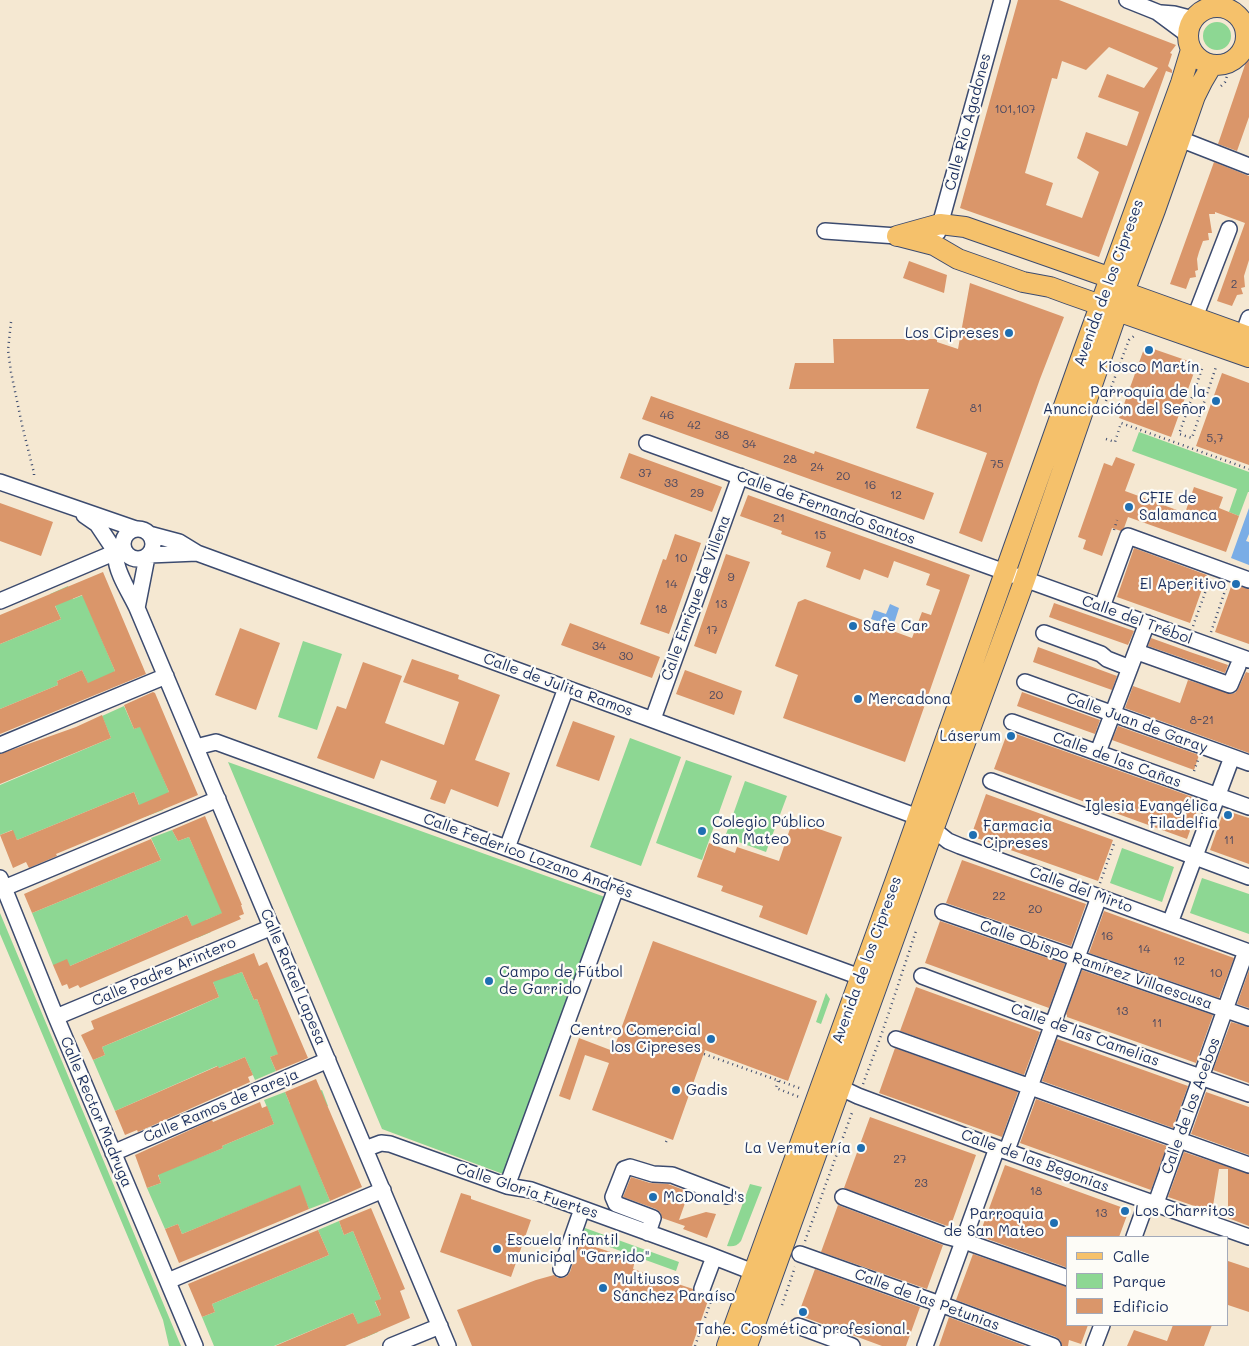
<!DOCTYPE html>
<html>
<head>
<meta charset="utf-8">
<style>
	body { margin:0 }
	#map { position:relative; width:1249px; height:1346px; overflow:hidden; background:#f5e8d2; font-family:Mali,sans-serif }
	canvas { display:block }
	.legend { position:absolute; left:1066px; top:1236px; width:162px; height:90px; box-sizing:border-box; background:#fdfcf7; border:1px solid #a3aaba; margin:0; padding:6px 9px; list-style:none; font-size:15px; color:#1b2f5e }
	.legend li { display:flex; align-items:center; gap:10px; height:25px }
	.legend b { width:25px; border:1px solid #a3aaba }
</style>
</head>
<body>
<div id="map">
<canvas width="1249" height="1346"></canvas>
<ul class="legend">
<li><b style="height:6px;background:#f5c16b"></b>Calle</li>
<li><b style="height:14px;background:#8dd793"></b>Parque</li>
<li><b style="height:14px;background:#da966a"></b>Edificio</li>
</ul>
</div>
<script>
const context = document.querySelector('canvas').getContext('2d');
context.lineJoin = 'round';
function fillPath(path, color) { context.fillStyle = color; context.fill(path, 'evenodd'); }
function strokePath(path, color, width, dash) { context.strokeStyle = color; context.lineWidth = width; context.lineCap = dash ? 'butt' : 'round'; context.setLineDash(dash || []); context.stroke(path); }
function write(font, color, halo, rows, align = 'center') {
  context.font = font + ' Mali,sans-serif'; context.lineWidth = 4.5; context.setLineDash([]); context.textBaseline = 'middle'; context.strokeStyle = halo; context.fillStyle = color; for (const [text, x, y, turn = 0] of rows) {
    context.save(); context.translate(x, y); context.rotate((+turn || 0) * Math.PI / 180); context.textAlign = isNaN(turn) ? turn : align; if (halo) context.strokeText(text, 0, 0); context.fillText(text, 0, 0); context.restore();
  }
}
const green = new Path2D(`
	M1203 36a14 14 0 1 1 28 0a14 14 0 1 1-28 0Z
	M1139,432L1249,472V492H1248L1239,516L1229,512L1237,489L1132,451Z
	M68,586L73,599L83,595L115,671L93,695L82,670L57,681L58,685L0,709V644L61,619L50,594Z
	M303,641L342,654L317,730L278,717Z
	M124,706L134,729L141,726L169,792L163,810L144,817L134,792L17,840L12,830L0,835V785L111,738L102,716Z
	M630,738L681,757L641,866L590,847Z
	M686,760L732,776L702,860L656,843Z
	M228,762L605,897L503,1174L382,1129Z
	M745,781L787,796L766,852L725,837Z
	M172,830L178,841L189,837L223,913L206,920L211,932L197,938L187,915L70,966L53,965L32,913L161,860L151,838Z
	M1122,848L1174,867L1162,902L1110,883Z
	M1202,878L1249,894V934L1190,913Z
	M0,913L181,1346H169L163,1320L0,934Z
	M228,964L233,975L242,972L254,1000L257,999L279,1054L270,1057L276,1071L255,1080L245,1057L219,1068L217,1066L115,1111L93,1060L105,1055L102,1047L181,1014L219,997L209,972Z
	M826,993L830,999L821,1024L816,1022Z
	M322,1090L328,1106L297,1119L330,1201L309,1209L299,1186L182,1234L178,1224L165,1229L147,1188L161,1183L158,1174L223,1148L222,1146L274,1124L264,1100L285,1092L290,1104Z
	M750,1184L762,1187L741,1241C737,1246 733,1247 727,1246Z
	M339,1221L344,1235L353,1231L381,1299L375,1302L381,1315L372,1319L378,1332L364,1338L353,1313L274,1346H214L202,1317L215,1312L212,1304L329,1255L318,1230Z
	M585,1228L679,1262L676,1271L582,1237Z`);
const water = new Path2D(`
	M1249,508V534L1246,541L1249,542V565L1231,558Z
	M890,604L899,608L893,627L871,619L874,610L886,614Z`);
const building = new Path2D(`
	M1018,0H1059L1176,45L1170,53L1172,54L1168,66L1172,70V73L1166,71L1099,257L960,208ZM1109,47L1158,68L1144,88L1107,74L1098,97L1139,112L1127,146L1086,132L1077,158L1099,172L1082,218L1046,205L1053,183L1025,173L1052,78L1057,79L1062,61L1086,70Z
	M1247,59H1249V117L1237,151L1218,144Z
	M1214,162L1249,176V260L1244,276L1245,287L1241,288L1243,294L1237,295L1232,306L1217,301L1245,223L1215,212V214H1209L1212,233H1208L1209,240L1203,241L1199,252L1197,259L1198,270L1195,271L1196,277L1190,278L1186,289L1170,284Z
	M909,261L947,275L944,293L903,278Z
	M970,283L1064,317L1040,379L982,542L959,533L987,453L916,428L929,389H789L795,363H834L833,339H937V342L958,349Z
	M1145,346L1197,364L1171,437L1119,418Z
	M1222,373L1249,383V465L1196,446Z
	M651,396L814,454L815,451L934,493L924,520L642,419Z
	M629,453L722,487L712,512L620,478Z
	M1116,457L1135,464L1125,491L1185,513L1194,487L1223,497L1219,508L1239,516L1226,552L1128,517L1124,528L1121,531L1112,528L1102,556L1083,549L1086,540L1078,537L1104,463L1112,466Z
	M748,495L970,575L905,762L783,718L798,675L775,666L798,602L805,599L912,638L922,612L931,615L940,590L926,585L930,574L894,561L888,578L864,569L860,580L826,567L831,552L781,534L782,531L740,516Z
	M0,503L53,522L41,556L0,541Z
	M675,534L701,543L669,634L640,624L663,559L666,560Z
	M1134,548L1207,575L1190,623L1117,597Z
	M726,554L750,562L716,654L694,646Z
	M103,572L146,674L0,734V709L58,685L57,681L82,670L88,683L115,671L82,595L55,606L61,619L0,644V615Z
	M1232,584L1249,589V644L1215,632Z
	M1054,603L1134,631L1128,645L1049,617Z
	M570,623L660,657L652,678L561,645Z
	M240,628L280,643L256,710L215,695Z
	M1151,638L1190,652L1228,665L1225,673L1148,646Z
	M1038,647L1117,676L1112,690L1033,662Z
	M412,659L459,675L458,679L500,695L475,760L510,773L498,807L451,789L445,804L430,799L437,781L381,760L374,779L317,758L337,706L346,709L363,662L402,676L385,723L444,745L459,702L403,682Z
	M685,670L742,691L734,715L676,694Z
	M1246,672L1249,673V753L1125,708L1133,686L1180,703L1188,680L1231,694L1235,693L1238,689Z
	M153,692L155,693L198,795L56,854L57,856L29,868L26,862L13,868L0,835L13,830L17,840L134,792L139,805L169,792L140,727L134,729L124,705Z
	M1022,692L1100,720L1095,734L1017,706Z
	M102,715L111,738L0,784V754L76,727Z
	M573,721L615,736L599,781L556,766Z
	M1118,726L1199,755L1194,770L1112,740Z
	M1008,731L1201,800L1187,839L994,769Z
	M986,794L1113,840L1098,881L971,836Z
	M1224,810L1249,818V864L1210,850Z
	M205,816L242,905H241L244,914L239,916L241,919L80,988L78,985L69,989L67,984L62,986L53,965L67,959L70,966L187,915L192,926L222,913L189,837L178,841L172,830Z
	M793,820L842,837L807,935L759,917L763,906L721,891L723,886L697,877L709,843L735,853L737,847L779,861Z
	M151,839L161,860L32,913L24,894L106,858Z
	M962,860L1086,904L1071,946L946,903Z
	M1104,911L1234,958L1219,998L1089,953Z
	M940,921L1065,964L1049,1008L925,963Z
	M653,941L817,1001L788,1081L705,1050L673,1140L592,1110L609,1063L585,1055L570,1100L559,1096L579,1038L613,1051Z
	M254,953L259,966L267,962L308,1058L276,1071L270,1057L278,1054L257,999L254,1000L242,972L213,982L219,997L180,1014L102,1047L105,1055L93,1060L81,1035L94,1029L91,1021Z
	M1082,970L1213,1015L1196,1063L1067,1017V1015L1066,1014Z
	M1249,970V1008L1237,1004Z
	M916,987L1040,1032L1024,1075L900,1031Z
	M1231,1022L1249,1027V1083L1213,1070Z
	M1057,1039L1188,1086L1173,1128L1042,1081Z
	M895,1048L1018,1092L1002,1137L879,1093Z
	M245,1057L253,1075L248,1077L250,1082L138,1132L137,1130L125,1135L115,1111L218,1066L219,1068Z
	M316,1079L362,1187L330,1201L285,1092Z
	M1206,1092L1249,1107V1155L1191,1134Z
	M1036,1099L1167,1146L1151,1190L1020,1143Z
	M260,1102L262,1108L267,1106L274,1124L222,1146L223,1148L158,1175L161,1183L147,1188L135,1155L212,1120L213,1122Z
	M870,1117L976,1155L951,1225H950V1227L844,1188Z
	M1184,1152L1249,1174V1226L1228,1218V1169H1219L1212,1212L1168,1197Z
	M1005,1165L1129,1210L1119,1237H1068V1268L979,1236Z
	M631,1177L650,1183L668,1184L689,1192L679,1220L706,1212L716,1214L707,1238L683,1229L685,1226L662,1218L660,1212L656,1209L623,1197Z
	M300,1185L309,1209L179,1263L165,1229L178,1224L182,1234Z
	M461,1193L471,1196V1199L531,1220L511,1277L440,1252Z
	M838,1205L943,1245L927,1289L821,1252Z
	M371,1208L405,1289L400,1291L410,1318L345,1346H275L353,1313L358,1324L381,1315L375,1301L381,1299L353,1231L344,1235L339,1221Z
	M318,1230L329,1255L212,1304L215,1312L202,1317L188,1284Z
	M580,1242L635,1260L633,1269L693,1289L694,1295L698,1298H704L710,1295L692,1346H472L457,1310L536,1280L554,1275L558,1278H563L567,1276L570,1272Z
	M973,1254L1068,1287V1325H1088L1081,1344L1069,1340L1068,1346H1062L1060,1340L1056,1337L956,1300Z
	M1228,1261L1249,1268V1312L1228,1305Z
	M815,1269L920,1307L906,1346H882L798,1315Z
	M949,1317L951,1318L1026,1346H939Z
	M1173,1325H1212L1204,1346H1127L1134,1330L1167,1341Z`);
const path = new Path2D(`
	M1230,68L1233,61
	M1221,86L1225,82L1227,76
	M11,322L8,350L11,372L22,425L34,473V478
	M1202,369L1179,434L1192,438L1216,367
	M1106,401L1127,345L1129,340L1134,336
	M1106,439L1115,442L1121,423L1249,469
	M1114,530L1117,520
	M1193,626L1210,579
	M1211,632L1226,588
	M1194,771L1198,760
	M1100,883L1115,841
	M704,1054L802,1089
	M778,1081L776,1088L799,1097
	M863,1084L882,1033L916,931
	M666,1142L668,1138
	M805,1241L853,1110
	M782,1305L795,1267
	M695,1346L711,1301`);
const minor = new Path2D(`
	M1127,0L1157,12L1188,35
	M1161,13L1174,14L1193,19
	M1180,139L1249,166
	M825,231L897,236
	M938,232L1002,0
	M1195,317L1229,229
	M1243,335L1249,318
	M647,443L1249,660
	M0,482L136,529
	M84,515L97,524L111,545L125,553
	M123 544a15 15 0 1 1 30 0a15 15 0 1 1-30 0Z
	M149,534L179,542L197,553L918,817L948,841L960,846L1249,952
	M123,543C120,548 116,553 116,558C116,572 131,595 137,608L448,1346
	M149,555L197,553
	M0,601L123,549
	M1102,607L1128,536L1249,580
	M137,608L147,557
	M1044,633L1101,654L1107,659L1130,668
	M1143,654L1230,685L1238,666
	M1025,682L1249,763
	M653,719L740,476
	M1012,722L1249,807
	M0,745L166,676
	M196,747L216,742L860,977
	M1098,752L1147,623
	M991,781L1249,877
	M507,848L566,688
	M0,878L56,1017L195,1346
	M4,888L218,799
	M943,912L1249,1018
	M1170,923L1232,757
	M922,976L1066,1030L1249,1094
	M56,1017L272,927
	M896,1039L1249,1165
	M829,1087L841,1088L858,1096L997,1148L1249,1237
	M365,1149L381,1143L390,1144L507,1186L531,1190L707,1254L753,1272L760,1278
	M1007,1150L1099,897
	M113,1153L328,1060
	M507,1186L616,888
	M843,1197L946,1236L964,1241L1068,1278
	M1156,1203L1246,951
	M648,1233L653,1218L616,1204L613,1197L624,1169L630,1167L653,1174L672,1175L727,1196
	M1134,1237L1147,1201
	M800,1254L954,1309L1053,1346
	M561,1269L582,1209
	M168,1281L383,1190
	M702,1289L714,1257
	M798,1326L852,1346
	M391,1346L440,1326
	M925,1346L997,1148
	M1094,1346L1102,1325`);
const major = new Path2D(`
	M1188 36a29 29 0 1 1 58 0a29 29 0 1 1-58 0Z
	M897,236L940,224L965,227L1111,278L1124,292L1249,337
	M899,236L934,245L958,259L1023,282L1050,287L1069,294L1249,357
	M727,1346L903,860L1085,347L1181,83L1191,50
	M747,1346L933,830L1025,579L1124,292L1155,210L1180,139L1195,96L1202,82L1212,65`);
const markers = [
	[1009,333,5,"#1f6fb2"],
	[1149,350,5,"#1f6fb2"],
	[1216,401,5,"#1f6fb2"],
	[1129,507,5,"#1f6fb2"],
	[1236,584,5,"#1f6fb2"],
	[853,626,5,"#1f6fb2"],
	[858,699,5,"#1f6fb2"],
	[1011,736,5,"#1f6fb2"],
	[1228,815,5,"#1f6fb2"],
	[702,831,5,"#1f6fb2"],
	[973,835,5,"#1f6fb2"],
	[489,981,5,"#1f6fb2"],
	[711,1039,5,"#1f6fb2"],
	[676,1090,5,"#1f6fb2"],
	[861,1148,5,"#1f6fb2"],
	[653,1197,5,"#1f6fb2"],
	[1125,1211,5,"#1f6fb2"],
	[1054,1223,5,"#1f6fb2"],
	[497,1249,5,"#1f6fb2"],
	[603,1288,5,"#1f6fb2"],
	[803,1312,5,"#1f6fb2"]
];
const numberNames = [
	["101,107",1015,109],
	["2",1234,284],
	["81",976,408],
	["46",667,415],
	["42",694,425],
	["38",722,435],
	["5,7",1215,438],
	["34",749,444],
	["28",790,459],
	["75",997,464],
	["24",817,467],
	["37",645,473],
	["20",843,476],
	["33",671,483],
	["16",870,485],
	["29",697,493],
	["12",896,495],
	["21",779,518],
	["15",820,535],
	["10",681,558],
	["9",731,577],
	["14",671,584],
	["13",721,604],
	["18",661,609],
	["17",712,630],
	["34",599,646],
	["30",626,656],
	["20",716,695],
	["8-21",1202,720],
	["11",1229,840],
	["22",999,896],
	["20",1035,909],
	["16",1107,936],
	["14",1144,949],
	["12",1179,961],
	["10",1216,973],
	["13",1122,1011],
	["11",1157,1023],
	["27",900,1159],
	["23",921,1183],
	["18",1036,1191],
	["13",1101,1213]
];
const streetNames = [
	["Calle Río Agadones",968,122,-75],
	["Avenida de los Cipreses",1109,283,-70],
	["Calle de Fernando Santos",826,508,20],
	["Calle Enrique de Villena",696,598,-70],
	["Calle del Trébol",1137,620,20],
	["Calle de Julita Ramos",558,685,20],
	["Calle Juan de Garay",1137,723,20],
	["Calle de las Cañas",1117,760,20],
	["Calle Federico Lozano Andrés",528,856,20],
	["Calle del Mirto",1081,890,20],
	["Avenida de los Cipreses",867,960,-70],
	["Calle Obispo Ramírez Villaescusa",1096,965,19],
	["Calle Padre Arintero",164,972,-23],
	["Calle Rafael Lapesa",293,977,67],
	["Calle de las Camelias",1085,1035,20],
	["Calle Ramos de Pareja",221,1106,-23],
	["Calle de los Acebos",1191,1106,-70],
	["Calle Rector Madruga",96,1112,67],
	["Calle de las Begonias",1035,1161,20],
	["Calle Gloria Fuertes",527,1191,18],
	["Calle de las Petunias",927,1300,20]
];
const poiNames = [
	["Los Cipreses",999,333,"right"],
	["Kiosco Martín",1149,367,"center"],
	["Parroquia de la",1206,392,"right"],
	["Anunciación del Señor",1206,409,"right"],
	["CFIE de",1139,498],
	["Salamanca",1139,515],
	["El Aperitivo",1226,584,"right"],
	["Safe Car",863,626],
	["Mercadona",868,699],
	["Láserum",1001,736,"right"],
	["Iglesia Evangélica",1218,806,"right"],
	["Filadelfia",1218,823,"right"],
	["Colegio Público",712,822],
	["San Mateo",712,839],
	["Farmacia",983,826],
	["Cipreses",983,843],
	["Campo de Fútbol",499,972],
	["de Garrido",499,989],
	["Centro Comercial",701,1030,"right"],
	["los Cipreses",701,1047,"right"],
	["Gadis",686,1090],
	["La Vermutería",851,1148,"right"],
	["McDonald's",663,1197],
	["Los Charritos",1135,1211],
	["Parroquia",1044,1214,"right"],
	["de San Mateo",1044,1231,"right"],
	["Escuela infantil",507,1240],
	["municipal \"Garrido\"",507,1257],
	["Multiusos",613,1279],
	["Sánchez Paraíso",613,1296],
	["Tahe. Cosmética profesional.",803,1329,"center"]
];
fillPath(green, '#8dd793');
fillPath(water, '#7aade6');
fillPath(building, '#da966a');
strokePath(minor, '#3c4b6f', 18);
strokePath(major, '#3c4b6f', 22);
strokePath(path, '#3c4b6f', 2.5, [1, 4]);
strokePath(minor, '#fff', 15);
strokePath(major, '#f5c16b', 20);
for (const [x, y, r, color] of markers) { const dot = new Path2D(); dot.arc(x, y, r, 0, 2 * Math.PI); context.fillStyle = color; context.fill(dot); strokePath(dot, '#fdfcf7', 2); }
write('12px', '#4b4961', null, numberNames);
write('15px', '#1b2f5e', '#fdfcf7', streetNames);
write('15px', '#1b2f5e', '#fdfcf7', poiNames, 'left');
</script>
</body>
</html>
